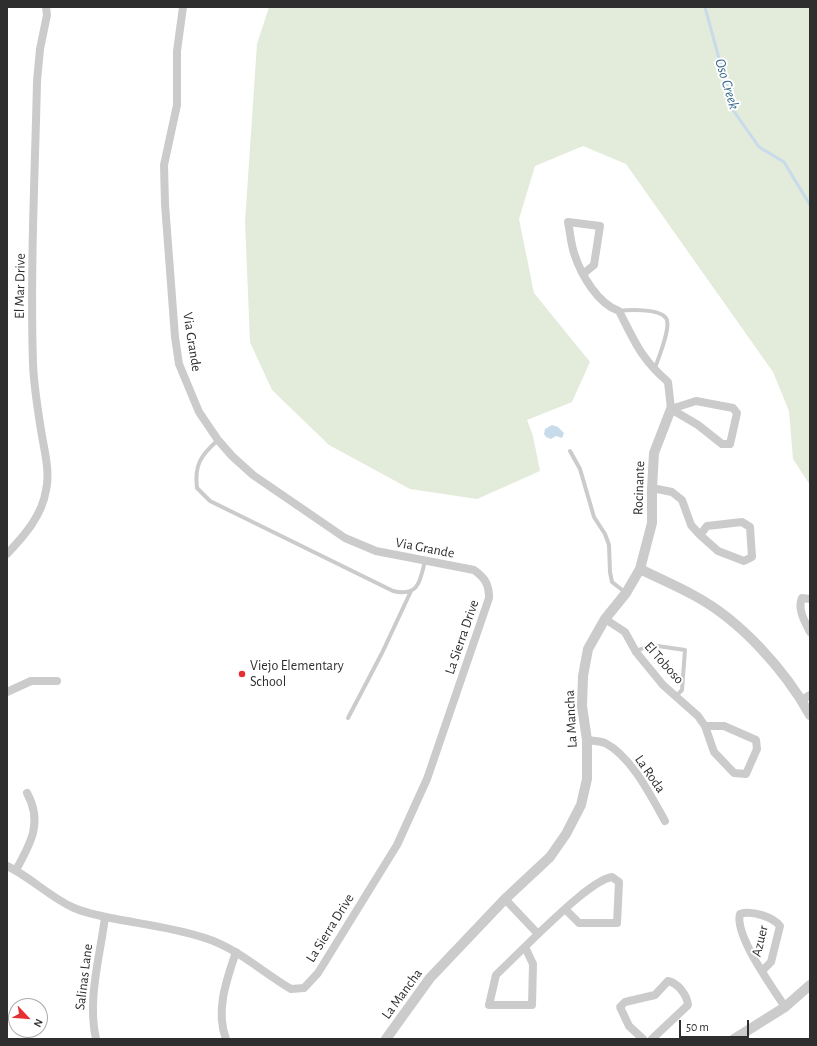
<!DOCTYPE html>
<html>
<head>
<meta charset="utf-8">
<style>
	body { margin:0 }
	#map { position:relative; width:817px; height:1046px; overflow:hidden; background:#fff; font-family:"Alegreya Sans",sans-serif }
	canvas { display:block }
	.frame { position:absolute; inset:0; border:8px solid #2e2e2e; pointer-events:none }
	.north { position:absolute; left:8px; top:998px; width:40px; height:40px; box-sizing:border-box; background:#fff; border:1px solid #ababab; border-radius:50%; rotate:116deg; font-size:11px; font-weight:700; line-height:16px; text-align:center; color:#2e2e2e }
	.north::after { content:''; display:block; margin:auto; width:14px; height:18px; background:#e53034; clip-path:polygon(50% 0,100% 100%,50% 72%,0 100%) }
	.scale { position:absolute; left:679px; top:1020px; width:70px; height:18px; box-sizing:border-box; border:2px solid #2e2e2e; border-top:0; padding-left:5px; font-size:12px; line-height:14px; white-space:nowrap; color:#2e2e2e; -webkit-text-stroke:3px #fff; paint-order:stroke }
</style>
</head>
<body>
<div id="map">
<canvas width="817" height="1046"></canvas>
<div class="frame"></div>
<div class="north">N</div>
<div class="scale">50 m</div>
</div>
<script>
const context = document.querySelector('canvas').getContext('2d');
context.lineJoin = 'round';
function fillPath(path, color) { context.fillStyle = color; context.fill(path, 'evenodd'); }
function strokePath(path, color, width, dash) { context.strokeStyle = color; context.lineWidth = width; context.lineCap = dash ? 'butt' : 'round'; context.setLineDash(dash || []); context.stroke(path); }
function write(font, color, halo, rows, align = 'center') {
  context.font = font + ' "Alegreya Sans",sans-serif'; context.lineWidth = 4; context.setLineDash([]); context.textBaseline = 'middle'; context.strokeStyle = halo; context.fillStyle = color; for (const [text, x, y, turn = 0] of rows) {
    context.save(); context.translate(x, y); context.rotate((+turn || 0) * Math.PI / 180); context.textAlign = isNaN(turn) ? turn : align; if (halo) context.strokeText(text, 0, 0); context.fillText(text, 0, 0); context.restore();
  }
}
const green = new Path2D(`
	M269,7H810V485L793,459L789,411L773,372L626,164L583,146L535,166L519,219L534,293L590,362L572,402L527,420L533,436L540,471L477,499L410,489L329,445L272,390L250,342L245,222L257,44Z`);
const water = new Path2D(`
	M552,425L558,427L564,433L562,438L556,436L551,439L546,437L544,434L545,429Z`);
const stream = new Path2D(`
	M705,7L733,110L759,147L784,162L810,205`);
const service = new Path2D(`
	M618,311C628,310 659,308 666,318C672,326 658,359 655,368
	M218,440C201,455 194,465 197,488L210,501L393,591C419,597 420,581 425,561
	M570,451L580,469L594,517L605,534L609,545L610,572L612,582L626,593
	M636,651L651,645L685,650L682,690L676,696
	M348,718L382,653L411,591`);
const minor = new Path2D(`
	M583,274L594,265L600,226L568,222C570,232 571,244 574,253C581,275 598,304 619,311C635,342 641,359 668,382L671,409
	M696,401L733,408L737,413L730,444H722L698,425L671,409Z
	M652,488L672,492L682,500L691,525L700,535L718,551L744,561L752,557L750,527L742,522L707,526L700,535
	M7,554C24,536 42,516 46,490C50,473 45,453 42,436C38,412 34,388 33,364C30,270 35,175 37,81L40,49L47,15L46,7
	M810,599L802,598C797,609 805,622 810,632
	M605,619L625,632L636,652L663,685L698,716L705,726L714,752L734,773L746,774L757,749L756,740L724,726H705
	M7,692L31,681H57
	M802,700L810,695
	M587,740C592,741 600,741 605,743C631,756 651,796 665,821
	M7,866C31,877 49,897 74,908C88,914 106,917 121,920C149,925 178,929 205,938C237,948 262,972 291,989L304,988L318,973L397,845L427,779L489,598C489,584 485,578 474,570L376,551L345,538L253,475L232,456L218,440L199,412L179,364L175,337L165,204L164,165L177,105V51L183,7
	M16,870C31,843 43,822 27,793
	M505,899L538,934L496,975L489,1005H532L533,964L525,947
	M538,934C553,920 593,880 612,877L619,882L617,923H579L565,909
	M762,971L771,962L780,926C773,917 752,910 740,914C734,935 773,988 785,1007
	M96,1039C87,1000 100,957 105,917
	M226,1039C215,1010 227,979 236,952
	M643,1039L629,1026L620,1007L625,1002L655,995L668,981C678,983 687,995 688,1005L652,1039`);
const tertiary = new Path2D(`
	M640,569C658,578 677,586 695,596C740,620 785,670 810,715
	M386,1039L430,978L505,899L550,857L566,834L581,805L587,779V740L582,706L583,676L588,649L605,619L626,593L640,569L652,523V488L654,453L671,409
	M734,1039L785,1007L810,985`);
const markers = [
	[242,674,4,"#e53034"]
];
const streetNames = [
	["El Mar Drive",20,286,-89],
	["Via Grande",192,342,81],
	["Rocinante",639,488,-88],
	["Via Grande",425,548,11],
	["La Sierra Drive",462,637,-71],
	["El Toboso",664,663,48],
	["La Mancha",571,719,-93],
	["La Roda",650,774,55],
	["La Sierra Drive",330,928,-58],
	["Azuer",760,941,-76],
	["Salinas Lane",84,977,-83],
	["La Mancha",402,994,-54]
];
const poiNames = [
	["Viejo Elementary",250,666],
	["School",250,682]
];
const waterNames = [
	["Oso Creek",727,84,73]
];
fillPath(green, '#e3ebdb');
fillPath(water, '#c8dbeb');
strokePath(stream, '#c8dbeb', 3);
strokePath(service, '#cbcbcb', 4);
strokePath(minor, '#cbcbcb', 8);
strokePath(tertiary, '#cbcbcb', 10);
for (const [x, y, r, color] of markers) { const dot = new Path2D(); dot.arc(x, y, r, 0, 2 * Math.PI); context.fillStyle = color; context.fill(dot); strokePath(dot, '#fff', 1.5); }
write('14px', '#2e2e2e', '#fff', streetNames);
write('14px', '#2e2e2e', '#fff', poiNames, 'left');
write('italic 15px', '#3c6b90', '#fff', waterNames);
</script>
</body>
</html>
